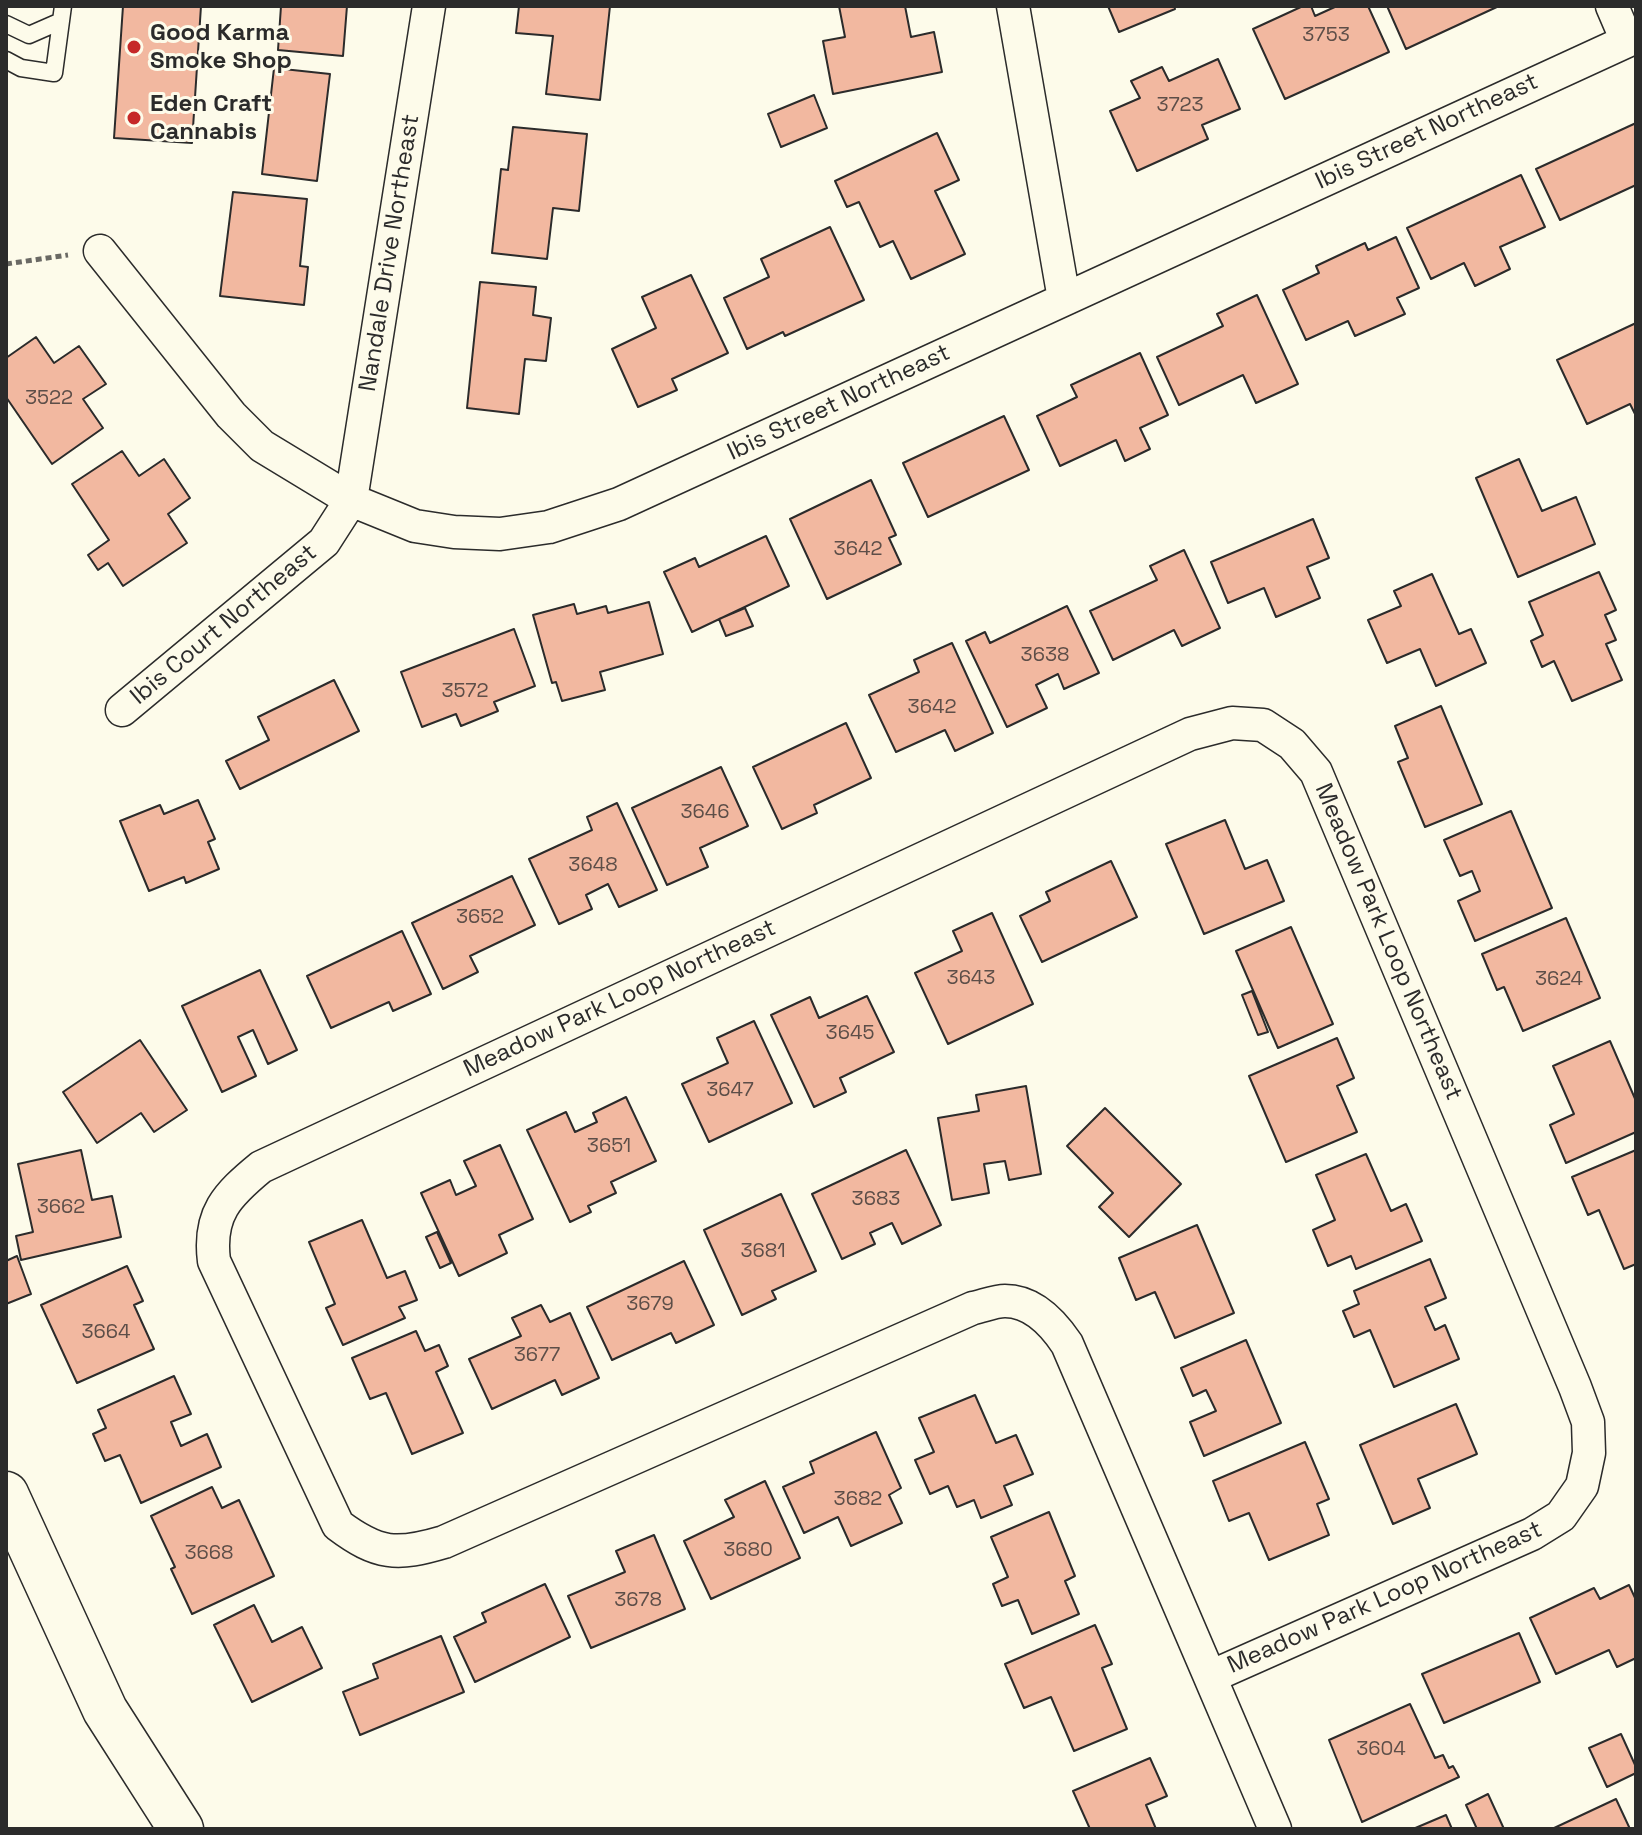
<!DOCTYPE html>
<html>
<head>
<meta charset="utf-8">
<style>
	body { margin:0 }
	#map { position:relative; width:1642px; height:1835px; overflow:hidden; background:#fdfbea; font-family:"Space Grotesk",sans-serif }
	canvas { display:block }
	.frame { position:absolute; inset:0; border:8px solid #2b2b2b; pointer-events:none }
</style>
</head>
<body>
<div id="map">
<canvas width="1642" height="1835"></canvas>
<div class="frame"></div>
</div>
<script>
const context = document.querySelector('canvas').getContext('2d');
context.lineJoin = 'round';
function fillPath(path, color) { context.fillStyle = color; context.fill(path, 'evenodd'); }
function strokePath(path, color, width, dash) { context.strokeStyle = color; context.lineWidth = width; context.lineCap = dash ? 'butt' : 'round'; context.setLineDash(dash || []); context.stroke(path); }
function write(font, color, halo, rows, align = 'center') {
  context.font = font + ' "Space Grotesk",sans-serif'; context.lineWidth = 6; context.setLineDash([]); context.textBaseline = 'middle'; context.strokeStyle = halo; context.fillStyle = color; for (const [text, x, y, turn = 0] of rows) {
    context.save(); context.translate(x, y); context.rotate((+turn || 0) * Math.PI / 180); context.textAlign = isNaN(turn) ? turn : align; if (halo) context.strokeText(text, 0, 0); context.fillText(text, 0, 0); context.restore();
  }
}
const building = new Path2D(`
	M123,6H201L192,143L114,138Z
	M281,6H347L343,56L278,50Z
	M519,6H610L600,100L546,94L553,36L516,33Z
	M839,6H905L911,37L934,32L942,72L833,94L823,41L845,37Z
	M1108,6H1174L1175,9L1119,32Z
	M1303,6H1311L1315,16L1337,6H1368L1389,52L1285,99L1253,29Z
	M1387,6H1499L1406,49Z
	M1218,59L1240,109L1202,125L1208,139L1137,171L1110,111L1140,98L1131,81L1162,67L1169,81Z
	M274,68L330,74L317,181L262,174Z
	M814,95L827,128L781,147L768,114Z
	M1636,123V185L1560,220L1536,169Z
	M513,127L587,134L579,211L553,208L547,259L492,253L501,169L508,170Z
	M937,133L959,180L935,191L965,254L911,279L893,241L880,247L859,202L847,207L835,181Z
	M1521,175L1545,227L1500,247L1510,269L1475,286L1464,263L1431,279L1407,228Z
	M233,192L307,199L300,266L308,267L304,305L220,296Z
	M830,227L864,300L785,336L783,332L747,349L724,298L769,277L761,259Z
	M1396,237L1419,288L1397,298L1405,314L1355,336L1348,321L1306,340L1283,290L1319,273L1316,266L1365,243L1368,250Z
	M691,275L728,353L672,379L677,390L638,407L612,349L656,328L642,297Z
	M480,282L536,287L533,315L551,318L546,361L525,359L519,414L467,408Z
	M1257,295L1298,384L1256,403L1243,375L1179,405L1157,357L1223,326L1217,314Z
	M1636,323V416L1630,404L1587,424L1557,360Z
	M36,337L54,363L79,346L106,384L83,399L103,428L52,464L6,397V358Z
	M1140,353L1168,415L1140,428L1150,449L1125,461L1116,440L1060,466L1037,416L1077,397L1071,385Z
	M1004,416L1029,470L928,517L903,463Z
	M122,451L139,476L164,459L190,498L168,514L187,543L123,586L108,563L98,570L88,555L109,540L72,484Z
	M1519,459L1542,511L1576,497L1595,544L1518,577L1476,478Z
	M871,480L896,535L889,538L901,564L827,599L790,519Z
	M1313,519L1329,558L1307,567L1320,598L1276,617L1264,588L1228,603L1211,562Z
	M766,536L789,586L692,632L664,572L695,558L699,567Z
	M1184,550L1220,628L1182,646L1174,630L1113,660L1090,611L1157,580L1150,566Z
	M1599,572L1616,610L1605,615L1616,640L1606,644L1622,680L1572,701L1554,661L1542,667L1531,641L1543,635L1529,602Z
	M1432,574L1459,634L1471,629L1486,663L1436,686L1420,649L1387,663L1368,620L1401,606L1394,591Z
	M649,602L663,654L600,672L605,690L562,701L556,682L552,683L533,615L574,604L577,614L606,606L608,613Z
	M1067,606L1099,673L1064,689L1058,674L1036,685L1047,708L1007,727L966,641L985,632L990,643Z
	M745,608L753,626L726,636L719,619Z
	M514,629L535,686L494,702L498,711L461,726L456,714L422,727L401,672Z
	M952,643L993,733L955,751L945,730L896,752L869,695L919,672L914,660Z
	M334,680L359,731L240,789L226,761L269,740L258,717Z
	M1441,706L1482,804L1425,827L1398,762L1408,758L1395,726Z
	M846,723L871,778L814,805L817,813L782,829L753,767Z
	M721,767L748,826L700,848L708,867L667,885L632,808Z
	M198,800L215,839L208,842L219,869L186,883L184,877L149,891L120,821L160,805L164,814Z
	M617,803L657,890L619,907L608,884L586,895L592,909L559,924L529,859L592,830L587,817Z
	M1511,811L1552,908L1475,941L1458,901L1480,891L1472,871L1460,876L1444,840Z
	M1225,820L1245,869L1267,860L1284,901L1204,934L1166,844Z
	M1111,861L1137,917L1042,962L1020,916L1050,901L1046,892Z
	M512,876L535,925L470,956L478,972L443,989L412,923Z
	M992,913L1033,1004L948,1044L915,973L962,951L953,931Z
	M1566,918L1600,998L1523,1031L1504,987L1497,990L1482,954Z
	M1291,927L1333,1024L1278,1048L1236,951Z
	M402,931L431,994L393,1011L389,1002L331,1028L307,976Z
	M260,970L297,1050L268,1064L253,1030L238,1037L256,1076L222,1092L182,1006Z
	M1252,991L1268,1032L1258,1035L1242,995Z
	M867,996L894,1052L840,1078L846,1092L814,1107L771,1015L810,997L819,1018Z
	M754,1021L792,1103L709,1142L682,1084L728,1063L717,1038Z
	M1337,1038L1354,1078L1337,1086L1357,1132L1286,1162L1249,1076Z
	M140,1040L187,1110L154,1132L141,1113L97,1143L63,1092Z
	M1610,1041L1636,1101V1132L1566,1163L1550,1125L1574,1114L1553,1066Z
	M1026,1086L1041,1174L1009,1180L1005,1161L984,1164L989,1193L952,1200L938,1118L979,1111L976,1095Z
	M626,1097L656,1161L611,1182L616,1193L588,1206L591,1212L570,1222L527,1130L566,1112L575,1132L597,1122L593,1113Z
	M1105,1108L1181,1184L1129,1237L1099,1207L1113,1193L1067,1146Z
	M500,1145L533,1219L499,1235L507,1253L459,1276L421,1193L450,1180L456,1195L476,1186L464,1161Z
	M81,1150L92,1200L112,1196L121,1237L21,1260L16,1236L33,1232L18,1164Z
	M906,1150L941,1225L902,1244L892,1223L870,1233L875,1244L842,1259L812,1194Z
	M1636,1150V1264L1624,1269L1599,1210L1588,1215L1572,1177Z
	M1366,1154L1391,1211L1406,1204L1422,1241L1356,1269L1351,1256L1328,1266L1313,1230L1335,1220L1316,1175Z
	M781,1194L816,1271L772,1291L776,1299L742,1315L704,1230Z
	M362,1220L387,1278L405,1271L417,1300L399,1307L405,1318L343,1345L326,1308L335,1304L309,1242Z
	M1197,1225L1234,1313L1175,1338L1155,1292L1136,1300L1119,1258Z
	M437,1232L451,1263L440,1268L426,1237Z
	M17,1256L31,1294L6,1304V1261Z
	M1430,1259L1446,1298L1425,1307L1435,1330L1445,1325L1459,1359L1394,1387L1370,1330L1354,1337L1343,1311L1359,1304L1354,1291Z
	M684,1261L714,1325L676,1343L671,1333L612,1360L587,1307Z
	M127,1266L143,1301L134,1305L154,1349L77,1383L41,1305Z
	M541,1305L550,1322L570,1313L599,1378L562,1395L555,1380L492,1409L469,1359L521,1336L512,1318Z
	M416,1331L425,1351L439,1345L448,1366L436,1372L463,1433L412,1454L386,1393L370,1399L352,1358Z
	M1246,1340L1281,1423L1204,1456L1190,1422L1216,1411L1206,1390L1193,1396L1181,1368Z
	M174,1376L191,1414L171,1422L181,1446L207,1434L221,1467L141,1503L120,1455L105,1461L93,1434L106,1428L98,1410Z
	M975,1395L996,1443L1016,1435L1033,1474L1004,1486L1012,1505L981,1518L974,1500L957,1507L948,1486L930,1494L915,1460L934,1452L919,1418Z
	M1456,1404L1477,1454L1418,1479L1430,1508L1393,1524L1360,1445Z
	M876,1432L901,1488L889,1495L902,1523L851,1546L838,1517L804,1533L783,1487L814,1473L810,1462Z
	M1305,1442L1329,1499L1317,1504L1329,1535L1269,1560L1249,1513L1229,1521L1213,1481Z
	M765,1481L800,1558L711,1599L684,1541L734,1517L725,1500Z
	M212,1487L222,1508L239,1500L274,1576L192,1614L171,1569L175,1567L151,1516Z
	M1049,1512L1075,1576L1065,1581L1079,1614L1032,1634L1018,1600L1002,1606L993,1584L1008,1577L991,1537Z
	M654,1535L685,1609L591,1648L568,1596L625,1572L616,1551Z
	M545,1584L570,1637L475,1682L454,1637L486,1622L482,1613Z
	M1629,1585L1636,1600V1658L1617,1667L1609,1650L1556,1674L1530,1618L1594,1588L1600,1599Z
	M254,1605L272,1642L302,1627L322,1668L252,1702L214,1625Z
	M1095,1625L1112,1664L1102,1668L1127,1729L1074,1751L1051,1697L1024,1708L1005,1664Z
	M1519,1633L1540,1682L1444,1723L1422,1674Z
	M441,1636L464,1692L360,1735L343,1692L378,1678L373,1664Z
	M1410,1704L1435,1758L1443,1755L1449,1768L1453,1766L1459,1777L1362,1822L1329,1740Z
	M1621,1734L1636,1767V1773L1607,1787L1589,1748Z
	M1150,1758L1167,1796L1146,1805L1156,1829H1090L1073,1791Z
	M1488,1794L1504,1829H1477L1466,1805Z
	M1616,1799L1630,1829H1552Z
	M1446,1815L1452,1829H1413Z`);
const path = new Path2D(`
	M6,264L68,255`);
const service = new Path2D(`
	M6,24L29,35L61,21
	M6,60L21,68L54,73L63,6`);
const minor = new Path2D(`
	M1013,6L1064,299
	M1612,6L1627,41
	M100,251L231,415L262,446L351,500L415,526L454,532L500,534L549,527L619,504L1636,37
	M122,710L324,542L351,500L429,6
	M1232,723L1263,725L1292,744L1316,772L1575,1387L1588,1422L1589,1453L1582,1486L1561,1516L1532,1534L1210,1677L1067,1344C1053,1323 1033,1301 1005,1301C995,1301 983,1306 973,1308L444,1542C397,1556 378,1555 338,1525L214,1261C208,1214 227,1195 261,1167L1190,734Z
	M1210,1677L1275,1829`);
const secondary = new Path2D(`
	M6,1494L105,1710L181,1829`);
const markers = [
	[134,47,8,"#c62828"],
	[134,118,8,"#c62828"]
];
const numberNames = [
	["3753",1326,36],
	["3723",1180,106],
	["3522",49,399],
	["3642",858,550],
	["3638",1045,656],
	["3572",465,692],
	["3642",932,708],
	["3646",705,813],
	["3648",593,866],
	["3652",480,918],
	["3643",971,979],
	["3624",1559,980],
	["3645",850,1034],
	["3647",730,1091],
	["3651",609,1147],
	["3683",876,1200],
	["3662",61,1208],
	["3681",763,1252],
	["3679",650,1305],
	["3664",106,1333],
	["3677",537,1356],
	["3682",858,1500],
	["3680",748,1551],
	["3668",209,1554],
	["3678",638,1601],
	["3604",1381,1750]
];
const poiNames = [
	["Good Karma",150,33],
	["Smoke Shop",150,61],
	["Eden Craft",150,104],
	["Cannabis",150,132]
];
const streetNames = [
	["Ibis Street Northeast",1427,132,-25],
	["Nandale Drive Northeast",390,253,-81],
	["Ibis Street Northeast",839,403,-25],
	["Ibis Court Northeast",224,625,-40],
	["Meadow Park Loop Northeast",1388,942,67],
	["Meadow Park Loop Northeast",620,999,-25],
	["Meadow Park Loop Northeast",1385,1598,-24]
];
fillPath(building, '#f2b8a0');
strokePath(building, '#2b2b2b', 2);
strokePath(service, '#2b2b2b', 19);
strokePath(minor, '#2b2b2b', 35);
strokePath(secondary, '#2b2b2b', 47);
strokePath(path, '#6a6964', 5, [6, 4]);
strokePath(service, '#fdfbea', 16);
strokePath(minor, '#fdfbea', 32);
strokePath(secondary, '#fdfbea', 44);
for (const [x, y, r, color] of markers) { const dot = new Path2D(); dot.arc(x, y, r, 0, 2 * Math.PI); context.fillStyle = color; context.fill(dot); strokePath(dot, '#fdfbea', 3); }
write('20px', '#5d4e48', null, numberNames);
write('bold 24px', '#2b2b2b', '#fdfbea', poiNames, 'left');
write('24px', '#2b2b2b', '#fdfbea', streetNames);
</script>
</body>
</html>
